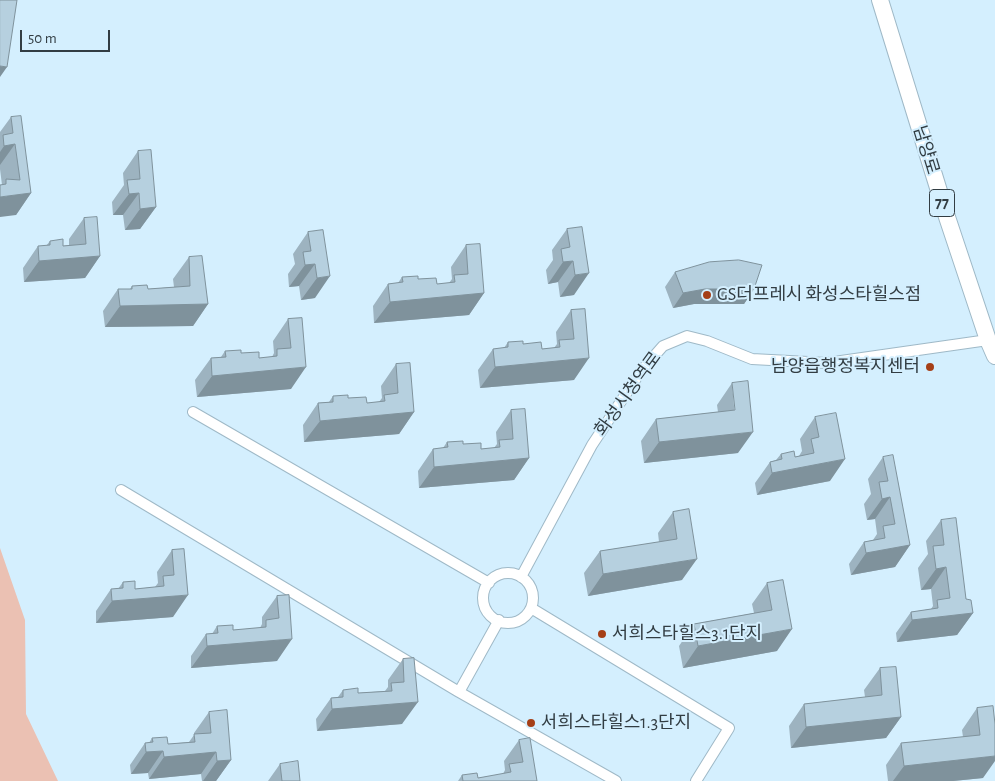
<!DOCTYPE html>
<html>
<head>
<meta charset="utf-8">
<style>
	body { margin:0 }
	#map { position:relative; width:995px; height:781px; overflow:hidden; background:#d4effe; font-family:"Alegreya Sans",sans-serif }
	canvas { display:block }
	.scale { position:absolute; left:20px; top:30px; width:90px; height:22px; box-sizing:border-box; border:2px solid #323d43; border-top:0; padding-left:6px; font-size:15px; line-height:18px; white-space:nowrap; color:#323d43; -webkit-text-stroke:4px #d4effe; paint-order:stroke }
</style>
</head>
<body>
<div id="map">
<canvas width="995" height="781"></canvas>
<div class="scale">50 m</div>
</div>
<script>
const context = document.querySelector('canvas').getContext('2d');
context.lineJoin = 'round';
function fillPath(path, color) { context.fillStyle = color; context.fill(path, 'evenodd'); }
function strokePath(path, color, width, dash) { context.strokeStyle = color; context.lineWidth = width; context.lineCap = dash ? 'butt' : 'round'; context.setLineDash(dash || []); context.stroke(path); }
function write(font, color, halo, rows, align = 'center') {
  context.font = font + ' "Alegreya Sans","Noto Sans KR",sans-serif'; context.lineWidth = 4; context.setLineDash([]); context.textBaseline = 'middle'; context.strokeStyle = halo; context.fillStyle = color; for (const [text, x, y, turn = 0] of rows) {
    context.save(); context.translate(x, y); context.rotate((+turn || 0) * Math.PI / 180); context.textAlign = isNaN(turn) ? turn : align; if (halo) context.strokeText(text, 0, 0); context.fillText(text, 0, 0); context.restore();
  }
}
const green = new Path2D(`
	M0,548L25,620L26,714L58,781H0Z`);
const street = new Path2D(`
	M193,412L489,583
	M121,490L459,692L616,781
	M483 598a25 25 0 1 1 50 0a25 25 0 1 1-50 0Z
	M521,577L592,445L641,371L663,346L687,336L707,341L752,359L827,363L988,340
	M531,608L729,728L696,781
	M459,692L499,620`);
const primary = new Path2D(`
	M880,0L947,217L988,340L995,356`);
const wall = new Path2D(`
	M11,117L31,193L16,215L2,185L0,169V132Z
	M138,151L156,207L140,229L125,230L123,215H113L112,202L124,185L123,173Z
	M84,218L100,256L85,278L24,282L23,268L38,246H46L50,241L63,246L69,245V239Z
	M582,227L574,295L560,297L558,282L548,284L546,270L553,260L552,250L567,229Z
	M323,230L315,298L301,300L299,286L289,287L288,274L295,264L293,254L308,232Z
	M466,245L484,293L469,315L374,323L373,306L388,284L398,283L402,277L418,279L437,284L449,283L452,279L451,267Z
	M189,257L208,304L193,326L105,327L103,311L118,289H130L132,286L148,289L174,287L173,279Z
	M675,272L754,289L744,304H694L673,308L665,287Z
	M585,309L574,380L480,388L478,370L493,349L504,348L508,342L523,344L542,349L554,348L557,344L556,332L571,310Z
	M302,318L291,389L197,397L195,380L211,358L221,357L225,351L241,353L259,358L272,357L274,353L273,341L288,319Z
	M396,364L414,412L399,434L304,442L303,425L318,403L329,402L333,396L367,403L379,402L382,398L381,386Z
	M732,383L738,453L644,463L641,441L656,419L718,412L717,405Z
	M511,410L529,458L514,480L419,488L418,471L433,449L443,448L447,442L463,444L481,449L494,448L497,444L496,432Z
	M815,417L830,481L757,495L755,483L770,462L776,460L781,454L795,457L799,456L802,451L800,439Z
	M883,457L910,545L895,567L851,575L849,564L864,542L873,540L877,534L875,519L867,520L864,504L871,494L868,479Z
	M689,509L682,580L588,596L584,573L600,551L659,542L658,533L673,512Z
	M941,520L966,599L973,613L957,635L897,642L896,633L911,612L931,609L933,606L931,589L921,590L918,568L928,554L926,541Z
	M184,549L173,617L96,623V611L111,589H118L123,582L135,589L155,587L158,583L157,572L172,550Z
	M783,580L777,651L683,668L679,646L694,624L754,613L752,604L767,583Z
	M289,595L277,661L191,668V656L206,634H212L217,626L233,630L260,628L262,624V617L277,596Z
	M414,658L402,724L317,731L316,719L331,698L338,697L343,690L358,693L385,691L388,687V680L403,659Z
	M880,668L901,717L886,738L791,748L789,726L804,704L865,697L864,690Z
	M993,706L983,778L953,781H888L886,765L901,743L963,737L962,730L977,708Z
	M209,712L231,760L216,781H202L201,774L149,779L148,773L131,774L130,765L145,743H149L152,738L168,744L189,742L194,735V733Z
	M519,740L537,781H458L462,775L478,778L503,774L505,770L504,761Z
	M280,764L300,781H268Z`);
const shadedWall = new Path2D(`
	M0,66L7,67L0,77Z
	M15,144L0,165V152L4,146Z
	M31,193L16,215L0,217V197Z
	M139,193L123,215H113L129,194Z
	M156,207L140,229L125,230L140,209Z
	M100,256L85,278L24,282L39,261Z
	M573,261L558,282L548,284L563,262Z
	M315,264L299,286L289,287L305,265Z
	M589,273L574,295L560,297L575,275Z
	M330,276L315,298L301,300L317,278Z
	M705,289H754L744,304H694L673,308L683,293Z
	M484,293L469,315L374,323L390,302Z
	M208,304L193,326L105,327L120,306Z
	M589,358L574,380L480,388L495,367Z
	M306,367L291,389L197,397L212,376Z
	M414,412L399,434L304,442L320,421Z
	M753,432L738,453L644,463L659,442Z
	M529,458L514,480L419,488L434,467Z
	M845,459L830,481L757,495L772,473Z
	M890,497L875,519L867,520L882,499Z
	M910,545L895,567L851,575L866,553Z
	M697,559L682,580L588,596L603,574Z
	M946,567L931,589L921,590L936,569Z
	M188,595L173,617L96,623L112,601Z
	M973,613L957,635L897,642L912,620Z
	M792,629L777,651L683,668L698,646Z
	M292,639L277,661L191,668L207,646Z
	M418,702L402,724L317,731L332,709Z
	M901,717L886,738L791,748L806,727Z
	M163,751L148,773L131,774L146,752Z
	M216,752L201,774L149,779L164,757Z
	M995,756V761L983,778L953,781H893L904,766Z
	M231,760L216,781H203L217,761Z`);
const building = new Path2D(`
	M0,0H17L7,67L0,66Z
	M21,116L31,193L0,197V185L6,184V179L20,180L15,144L4,146L3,135L13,133L11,117Z
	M151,150L156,207L140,209L139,193L129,194L127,180L140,179L138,151Z
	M97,217L100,256L39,261L38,246L50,245V241L63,239V246L86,244L84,218Z
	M582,227L589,273L575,275L573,261L563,262L561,249L570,247L567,229Z
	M323,230L330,276L317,278L315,264L305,265L303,252L311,251L308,232Z
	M480,244L484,293L390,302L388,284L403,282L402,277L418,276V279L436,278L437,284L455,282L454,275L468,274L466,245Z
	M202,256L208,304L120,306L118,289H132V286L147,285L148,289L190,286L189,257Z
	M739,260L762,265L754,289H705L683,293L675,272L709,262Z
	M585,309L589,358L495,367L493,349L508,347V342L523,341V344L541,342L542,349L560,347L559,340L574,339L571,310Z
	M302,318L306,367L212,376L211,358L226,357L225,351L241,350V353L259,352V358L277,356V349L291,348L288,319Z
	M410,363L414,412L320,421L318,403L333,402V396L348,395V398L366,397L367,403L385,401L384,395L398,393L396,364Z
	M748,381L753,432L659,442L656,419L735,410L732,383Z
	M525,409L529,458L434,467L433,449L448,447L447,442L463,441V444L481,443V449L500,447L499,440L513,439L511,410Z
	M836,413L845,459L772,473L770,462L782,459L781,454L794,451L795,457L814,453L811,439L819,437L815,417Z
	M893,455L910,545L866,553L864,542L885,538L883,526L895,524L890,497L882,499L879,482L888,481L883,457Z
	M689,509L697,559L603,574L600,551L677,539L673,512Z
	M956,518L966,599L971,600L973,613L912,620L911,612L938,608L937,600L950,598L946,567L936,569L933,546L944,545L941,520Z
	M184,549L188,595L112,601L111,589L123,588V582L135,581V589L164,586L163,576L174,575L172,550Z
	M783,580L792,629L698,646L694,624L772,610L767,583Z
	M289,595L292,639L207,646L206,634L218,633L217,626L233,625V630L266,627V620L279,618L277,596Z
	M414,658L418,702L332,709L331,698L343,697V690L358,688V693L392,691L391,683L404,682L403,659Z
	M896,667L901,717L806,727L804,704L882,695L880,668Z
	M993,706L995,724V756L904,766L901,743L980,735L977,708Z
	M227,710L231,760L217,761L216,752L164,757L163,751L146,752L145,743L153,742L152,738L167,737L168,744L195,742L194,734L211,733L209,712Z
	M530,738L537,781H463L462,775L477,773L478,778L511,772L509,764L523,762L519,740Z
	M298,761L300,781H282L280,764Z`);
const markers = [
	[707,295,5,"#a53f17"],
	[930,367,5,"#a53f17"],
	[602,634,5,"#a53f17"],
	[531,723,5,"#a53f17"]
];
const shields = [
	[942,203,25]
];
const shieldNames = [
	["77",942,203]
];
const streetNames = [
	["남양로",926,150,73],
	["화성시청역로",628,394,-54]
];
const poiNames = [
	["GS더프레시 화성스타힐스점",717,295],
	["남양읍행정복지센터",920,367,"right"],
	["서희스타힐스3.1단지",612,634],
	["서희스타힐스1.3단지",541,723]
];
fillPath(green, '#ebc1b3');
strokePath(street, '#9fb9c7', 12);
strokePath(primary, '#9fb9c7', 18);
strokePath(street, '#fff', 10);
strokePath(primary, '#fff', 16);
fillPath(wall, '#9db3c0');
fillPath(shadedWall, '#7f929c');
fillPath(building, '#b6d0df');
strokePath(building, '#7f929c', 1);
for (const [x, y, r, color] of markers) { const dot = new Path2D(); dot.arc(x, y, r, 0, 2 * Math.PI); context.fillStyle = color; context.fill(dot); strokePath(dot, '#d4effe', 2); }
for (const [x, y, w] of shields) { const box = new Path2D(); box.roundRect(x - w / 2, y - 13.5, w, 27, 4); context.fillStyle = '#d4effe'; context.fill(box); strokePath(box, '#323d43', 1); }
write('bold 16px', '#323d43', null, shieldNames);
write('18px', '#323d43', '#d4effe', streetNames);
write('18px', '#323d43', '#d4effe', poiNames, 'left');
</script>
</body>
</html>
